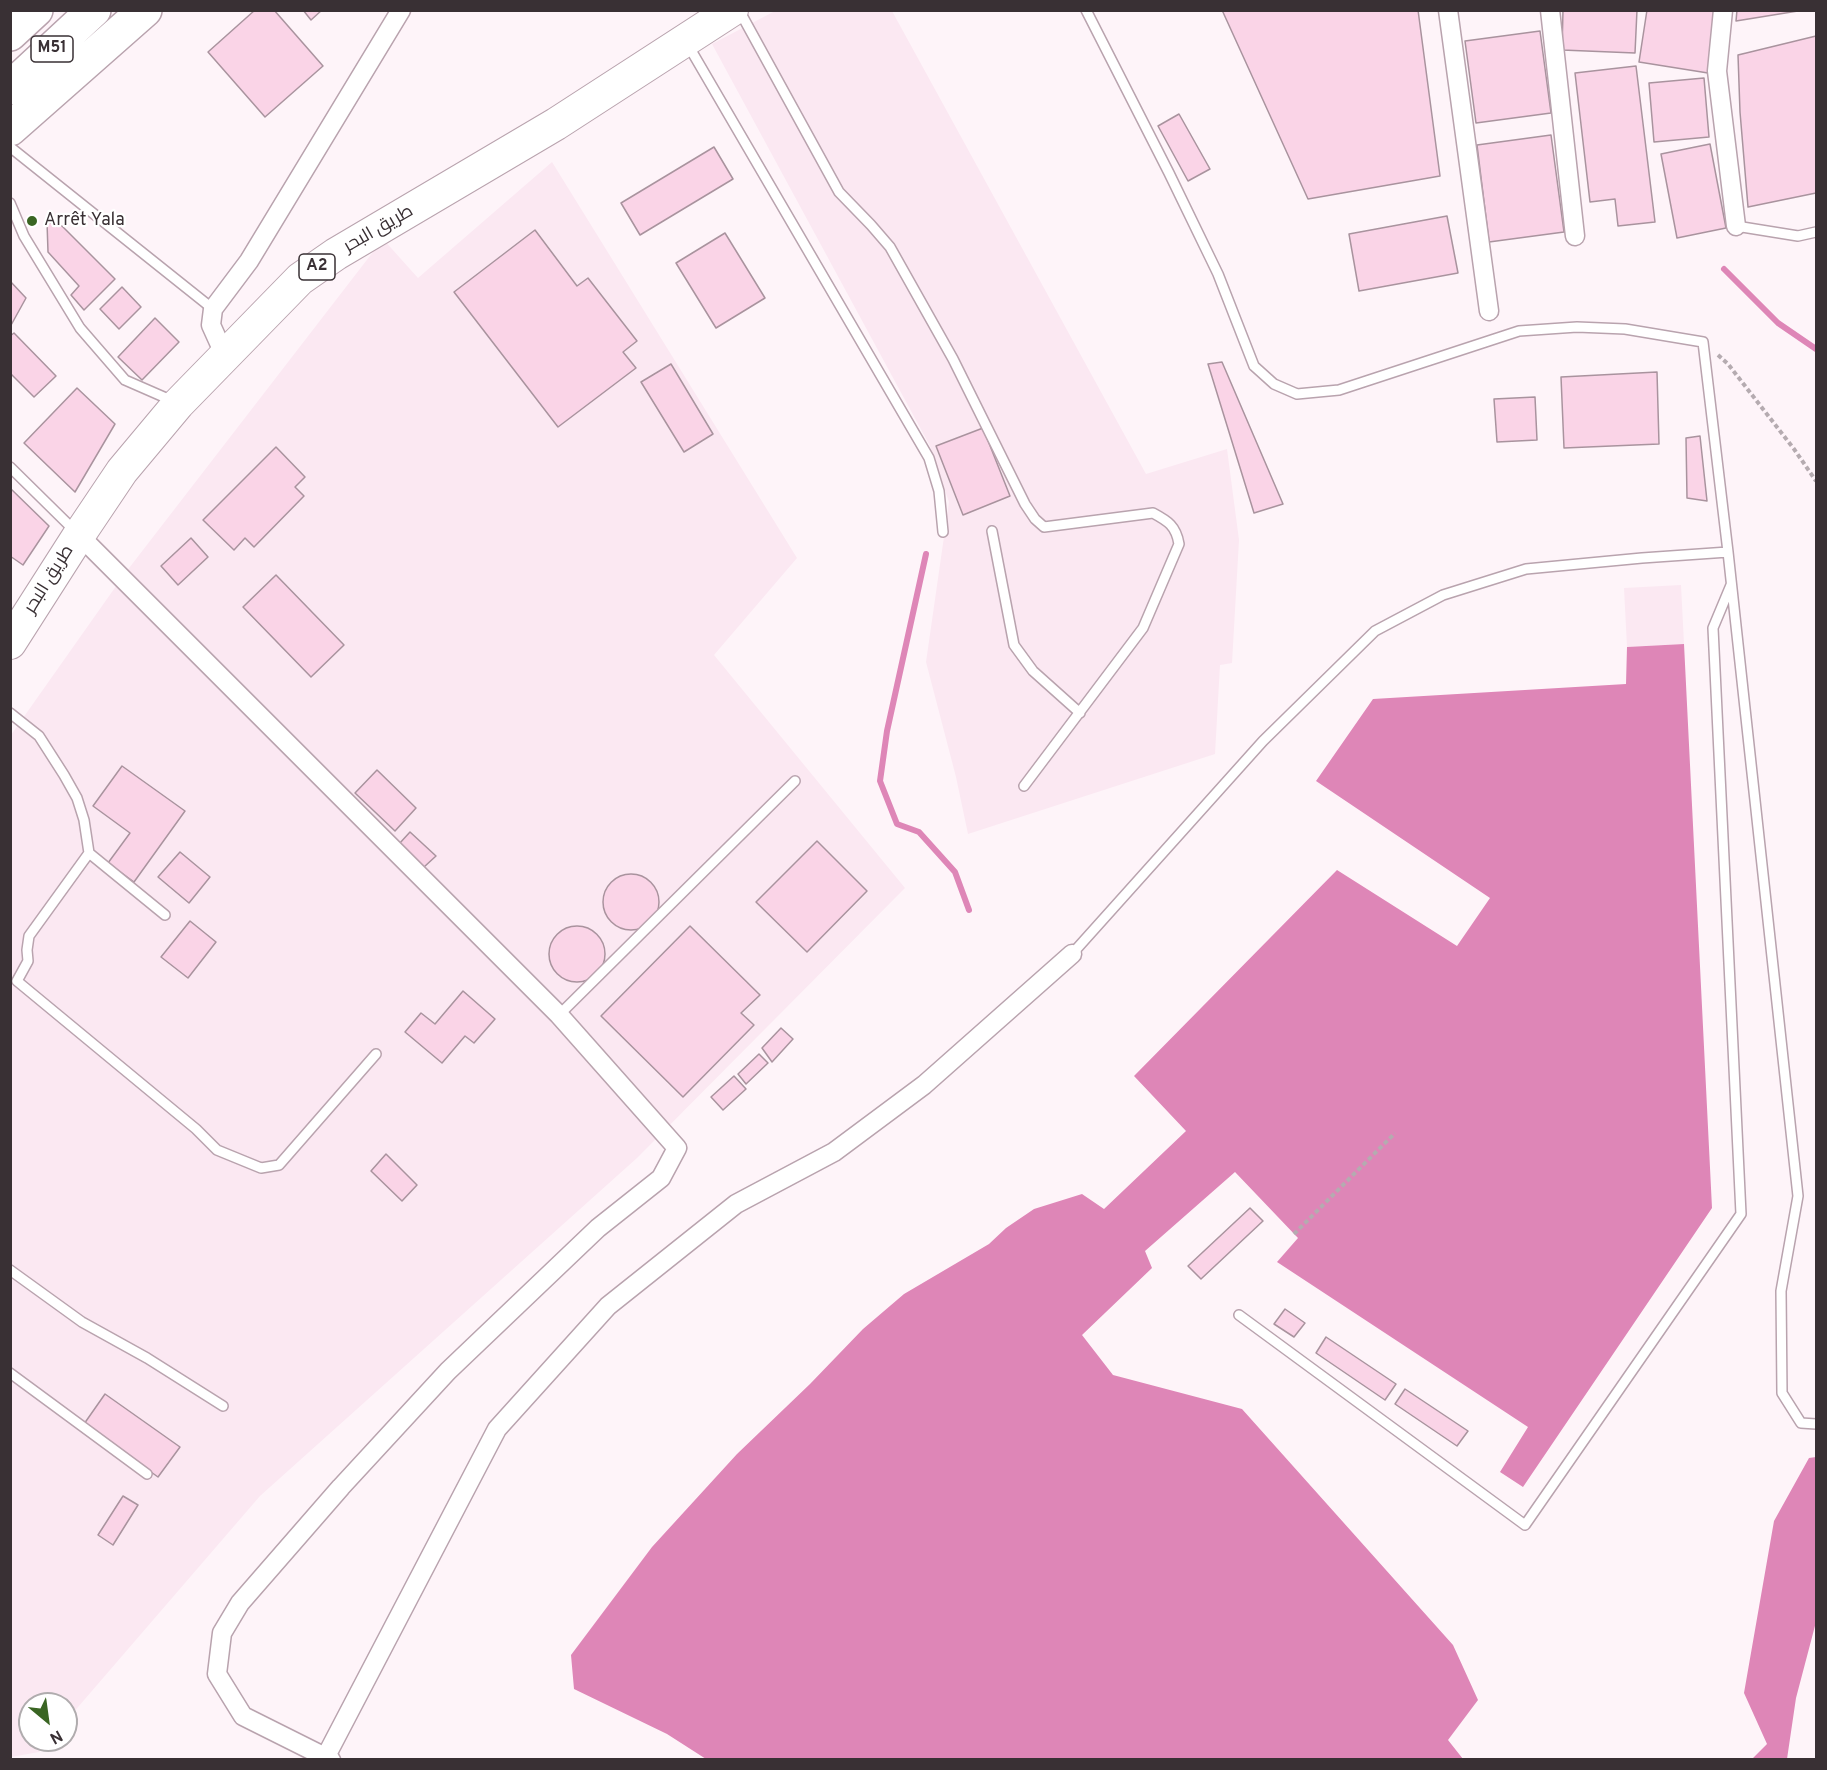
<!DOCTYPE html>
<html>
<head>
<meta charset="utf-8">
<style>
	body { margin:0 }
	#map { position:relative; width:1827px; height:1770px; overflow:hidden; background:#fef4f9; font-family:Overpass,sans-serif }
	canvas { display:block }
	.frame { position:absolute; inset:0; border:12px solid #393034; pointer-events:none }
	.north { position:absolute; left:18px; top:1692px; width:60px; height:60px; box-sizing:border-box; background:#fff; border:2px solid #b0acae; border-radius:50%; rotate:151deg; font-size:16px; font-weight:700; line-height:24px; text-align:center; color:#393034 }
	.north::after { content:''; display:block; margin:auto; width:21px; height:27px; background:#3a6523; clip-path:polygon(50% 0,100% 100%,50% 72%,0 100%) }
</style>
</head>
<body>
<div id="map">
<canvas width="1827" height="1770"></canvas>
<div class="frame"></div>
<div class="north">N</div>
</div>
<script>
const context = document.querySelector('canvas').getContext('2d');
context.lineJoin = 'round';
function fillPath(path, color) { context.fillStyle = color; context.fill(path, 'evenodd'); }
function strokePath(path, color, width, dash) { context.strokeStyle = color; context.lineWidth = width; context.lineCap = dash ? 'butt' : 'round'; context.setLineDash(dash || []); context.stroke(path); }
function write(font, color, halo, rows, align = 'center') {
  context.font = font + ' Overpass,Cairo,sans-serif'; context.lineWidth = 4.5; context.setLineDash([]); context.textBaseline = 'middle'; context.strokeStyle = halo; context.fillStyle = color; for (const [text, x, y, turn = 0] of rows) {
    context.save(); context.translate(x, y); context.rotate((+turn || 0) * Math.PI / 180); context.textAlign = isNaN(turn) ? turn : align; if (halo) context.strokeText(text, 0, 0); context.fillText(text, 0, 0); context.restore();
  }
}
const built = new Path2D(`
	M775,11H892L1146,474L1227,449L1239,540L1232,663L1220,665L1215,754L968,834L956,777L926,662L949,502L930,446L712,44Z
	M552,162L797,558L714,655L905,888L637,1158L260,1496L66,1721V1704H30V1740H49L39,1752L11,1757V735L126,572L383,239L418,278Z
	M1681,585L1684,644L1627,647L1624,588Z`);
const water = new Path2D(`
	M1684,644L1712,1208L1523,1487L1500,1472L1528,1427L1277,1262L1298,1238L1235,1172L1145,1251L1152,1268L1082,1335L1113,1375L1242,1409L1453,1645L1478,1700L1448,1740L1463,1759H706L667,1734L574,1689L571,1655L652,1547L737,1454L810,1384L863,1329L904,1294L989,1244L1006,1228L1034,1209L1082,1194L1104,1209L1186,1131L1134,1076L1337,870L1457,946L1490,898L1316,781L1373,699L1626,684L1627,647Z
	M1816,1457V1622L1796,1698L1787,1759H1752L1767,1744L1744,1693L1774,1521L1809,1458Z`);
const stream = new Path2D(`
	M1724,269L1778,323L1816,349
	M926,554L887,731L880,781L897,824L919,832L955,872L969,910`);
const building = new Path2D(`
	M255,10H274L323,66L265,117L208,52Z
	M303,10H322L311,20Z
	M1222,10H1418L1440,176L1308,199Z
	M1563,10H1637L1635,53L1562,50Z
	M1647,10H1718L1708,73L1639,62Z
	M1737,10H1804L1736,21Z
	M1540,31L1551,113L1476,123L1465,41Z
	M1816,36V193L1748,207L1740,112L1738,55Z
	M1636,66L1655,222L1618,226L1615,199L1590,202L1575,73Z
	M1704,78L1709,137L1654,142L1649,83Z
	M1179,114L1210,169L1188,181L1158,126Z
	M1551,135L1564,232L1489,242L1477,145Z
	M1710,144L1726,228L1677,238L1661,154Z
	M714,147L733,179L640,235L621,203Z
	M1447,216L1458,273L1359,291L1349,234Z
	M47,222L62,226L115,279L84,310L71,295L79,286L48,252Z
	M535,230L577,286L588,278L637,341L623,352L636,368L558,427L454,292Z
	M725,233L765,298L716,328L676,263Z
	M10,281L26,298L10,327Z
	M122,287L141,307L119,329L100,309Z
	M155,318L179,342L142,380L118,357Z
	M14,333L56,376L34,397L10,373V336Z
	M1222,362L1283,504L1254,513L1208,364Z
	M671,364L713,434L684,452L641,382Z
	M1657,372L1659,444L1564,448L1561,377Z
	M77,388L115,424L75,492L24,443Z
	M1535,397L1537,440L1497,442L1494,399Z
	M983,428L1010,496L963,515L936,446Z
	M1700,436L1707,501L1687,498L1686,438Z
	M276,447L305,477L295,487L304,496L254,547L245,538L234,550L203,520Z
	M10,488L49,526L23,565L10,556Z
	M191,538L208,557L178,585L161,566Z
	M276,575L344,645L311,677L243,607Z
	M122,766L185,811L134,882L108,863L130,833L93,806Z
	M377,770L416,808L395,831L355,793Z
	M410,832L436,856L424,867L399,844Z
	M817,841L867,891L807,952L756,902Z
	M180,852L210,877L189,903L158,877Z
	M603 902a28 28 0 1 1 56 0a28 28 0 1 1-56 0Z
	M190,921L216,942L188,978L161,957Z
	M690,926L760,995L741,1013L754,1025L683,1097L601,1016Z
	M549 954a28 28 0 1 1 56 0a28 28 0 1 1-56 0Z
	M463,991L495,1019L474,1043L465,1036L442,1063L405,1032L421,1013L435,1024Z
	M781,1028L793,1039L772,1062L762,1048Z
	M759,1054L768,1063L746,1084L738,1074Z
	M734,1076L746,1089L723,1110L711,1097Z
	M386,1154L417,1185L402,1201L371,1171Z
	M1250,1208L1263,1221L1201,1279L1188,1266Z
	M1285,1309L1305,1323L1294,1337L1274,1324Z
	M1326,1337L1396,1384L1385,1400L1316,1353Z
	M1405,1389L1468,1431L1457,1446L1395,1404Z
	M105,1394L180,1447L158,1477L84,1424Z
	M123,1496L138,1505L113,1545L98,1535Z`);
const path = new Path2D(`
	M1718,355L1728,364L1794,449L1816,481
	M1294,1234L1395,1133`);
const service = new Path2D(`
	M739,10L839,192L871,225L890,247L953,359L1025,504L1035,519L1044,527L1153,513C1168,521 1176,526 1179,544L1143,628L1024,786
	M1086,10L1169,173L1218,274L1254,366L1274,384L1297,394L1339,390L1519,331L1577,327L1625,329L1703,342L1728,552L1798,1196L1781,1291L1782,1393L1801,1423L1816,1424
	M688,45L929,458L939,491L943,532
	M10,147L213,309
	M10,203L24,236L80,328L125,380L173,401
	M1736,226L1798,236L1816,232
	M10,467L75,531
	M992,531L1014,645L1033,671L1080,713
	M10,713L39,736L64,775L77,798L84,820L89,853L165,915
	M89,853L29,936L27,950L28,961L17,981L196,1129L217,1150L261,1168L279,1165L376,1054
	M1072,954L1263,741L1375,631L1443,595L1526,569L1642,558L1728,552
	M559,1015L795,781
	M10,1270L82,1322L147,1358L223,1406
	M1239,1315L1525,1525L1741,1214L1713,628L1731,585
	M10,1373L147,1474`);
const minor = new Path2D(`
	M1448,10L1489,311
	M1550,10L1575,236
	M1723,10L1717,71L1736,226
	M225,356L211,325L213,309L249,261L401,10
	M79,535L559,1015L677,1148L661,1178L598,1228L448,1371L341,1487L240,1603L222,1633L217,1674L243,1716L331,1760
	M324,1760L497,1429L608,1306L736,1204L834,1152L924,1085L1072,954`);
const trunk = new Path2D(`
	M10,643L79,535L122,471L178,404L300,279L336,254L556,124L732,10`);
const motorway = new Path2D(`
	M10,34L36,10
	M10,88L94,10
	M10,129L145,10`);
const markers = [
	[32,221,6,"#3a6523"]
];
const shields = [
	[52,49,42],
	[317,267,36]
];
const shieldNames = [
	["M51",52,49],
	["A2",317,267]
];
const poiNames = [
	["Arrêt Yala",44,221]
];
const streetNames = [
	["طريق البحر",379,230,-30],
	["طريق البحر",50,580,-58]
];
fillPath(built, '#fbe8f2');
fillPath(water, '#de86b7');
strokePath(stream, '#de86b7', 6);
fillPath(building, '#fad4e7');
strokePath(building, '#a9939e', 1.5);
strokePath(service, '#b9a3ae', 12);
strokePath(minor, '#b9a3ae', 21);
strokePath(trunk, '#b9a3ae', 34);
strokePath(motorway, '#b9a3ae', 36);
strokePath(path, '#b5abb0', 4, [4.5, 3]);
strokePath(service, '#fff', 9);
strokePath(minor, '#fff', 18);
strokePath(trunk, '#fff', 32);
strokePath(motorway, '#fff', 33);
for (const [x, y, r, color] of markers) { const dot = new Path2D(); dot.arc(x, y, r, 0, 2 * Math.PI); context.fillStyle = color; context.fill(dot); strokePath(dot, '#fff', 2); }
for (const [x, y, w] of shields) { const box = new Path2D(); box.roundRect(x - w / 2, y - 13, w, 26, 4.5); context.fillStyle = '#fff'; context.fill(box); strokePath(box, '#393034', 1.5); }
write('bold 16px', '#393034', null, shieldNames);
write('18px', '#393034', '#fff', poiNames, 'left');
write('18px', '#393034', '#fff', streetNames);
</script>
</body>
</html>
